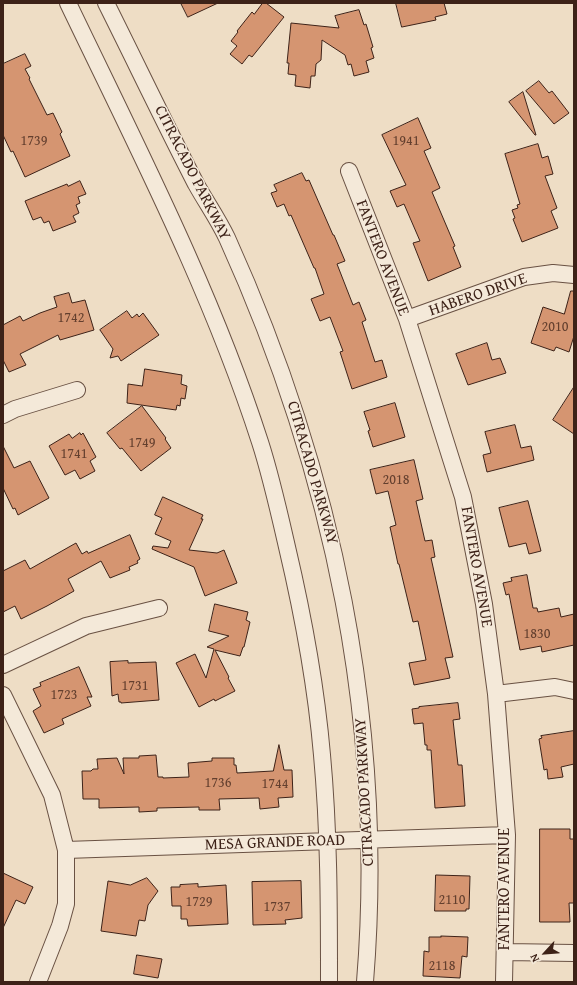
<!DOCTYPE html>
<html>
<head>
<meta charset="utf-8">
<style>
	body { margin:0 }
	#map { position:relative; width:577px; height:985px; overflow:hidden; background:#eeddc5; font-family:"Gentium Book Plus",serif }
	canvas { display:block }
	.frame { position:absolute; inset:0; border:4px solid #3d2218; pointer-events:none }
	.north { position:absolute; left:525px; top:933px; width:40px; height:40px; -webkit-text-stroke:3px #f4e9d9; paint-order:stroke; rotate:244deg; font-size:11px; font-weight:700; line-height:16px; text-align:center; color:#3d2218 }
	.north::after { content:''; display:block; margin:auto; width:14px; height:18px; background:#3d2218; clip-path:polygon(50% 0,100% 100%,50% 72%,0 100%) }
</style>
</head>
<body>
<div id="map">
<canvas width="577" height="985"></canvas>
<div class="frame"></div>
<div class="north">N</div>
</div>
<script>
const context = document.querySelector('canvas').getContext('2d');
context.lineJoin = 'round';
function fillPath(path, color) { context.fillStyle = color; context.fill(path, 'evenodd'); }
function strokePath(path, color, width, dash) { context.strokeStyle = color; context.lineWidth = width; context.lineCap = dash ? 'butt' : 'round'; context.setLineDash(dash || []); context.stroke(path); }
function write(font, color, halo, rows, align = 'center') {
  context.font = font + ' "Gentium Book Plus",serif'; context.lineWidth = 3; context.setLineDash([]); context.textBaseline = 'middle'; context.strokeStyle = halo; context.fillStyle = color; for (const [text, x, y, turn = 0] of rows) {
    context.save(); context.translate(x, y); context.rotate((+turn || 0) * Math.PI / 180); context.textAlign = isNaN(turn) ? turn : align; if (halo) context.strokeText(text, 0, 0); context.fillText(text, 0, 0); context.restore();
  }
}
const building = new Path2D(`
	M181,3H218L188,17Z
	M263,3H266L284,17L252,57L249,55L242,64L230,54L237,46L231,41L238,32L237,31L252,12L254,14Z
	M396,3H444L447,14L435,17L436,20L402,27Z
	M359,10L364,25L366,24L373,47L371,48L374,58L366,61L369,72L354,76L351,64L348,65L345,55L322,40L321,60L316,64L315,76H311L310,88L295,86L296,75L288,74L289,63H287L291,23L339,28L335,16Z
	M25,54L31,66L25,69L30,78L29,79L47,115L53,113L62,132L60,134L70,156L25,177L13,151L11,152L3,135V64Z
	M539,81L549,93L552,91L569,113L554,124L526,91Z
	M523,92L536,135H535L509,102Z
	M418,118L431,148L424,151L440,188L432,192L455,246L453,247L461,267L428,281L413,243L420,241L404,204L397,207L390,191L406,185L382,135Z
	M538,144L542,158L548,156L553,174L545,176L557,208L551,211L558,228L522,242L513,219L515,218L512,210L518,208L517,205L520,204L505,154Z
	M302,173L306,181L309,180L333,235H334L345,261L337,264L353,305L359,302L366,320L362,322L375,362L382,360L387,377L352,389L340,352L343,351L330,317L320,321L311,299L324,294L315,268H314L291,215L289,216L284,204L277,207L271,193L277,191L274,185Z
	M80,181L86,194L78,197L80,203L76,205L79,213L73,216L76,222L53,231L49,221L44,223L41,217L33,220L25,201L67,184L68,186Z
	M571,291H574V336L569,352L556,347L554,351L531,343L543,307L564,314Z
	M69,293L72,303L85,300L94,330L60,340L58,335L20,354L26,365L9,372L3,360V325L20,316L23,321L40,313L57,307L54,297Z
	M127,311L132,318L137,314L139,317L143,313L159,335L121,361L118,356L110,358L113,349L100,330Z
	M487,343L492,360L500,358L506,373L468,385L456,354Z
	M145,369L182,375L181,384L187,386L185,399L181,398L180,406L177,405L176,410L127,403L128,384L142,386Z
	M574,387V434L553,420Z
	M395,403L405,437L373,447L368,431L370,430L364,412Z
	M142,406L166,438L165,439L171,448L141,471L122,448L120,449L107,433Z
	M515,425L521,448L531,446L534,460L487,472L483,455L491,453L485,432Z
	M80,433L81,435L83,433L96,457L90,461L95,471L80,479L75,470L65,475L49,446L69,434L72,438Z
	M3,446L14,468L30,461L49,498L18,515L15,508L13,509L3,488Z
	M414,460L423,499L416,501L425,541L432,540L435,557L431,558L453,657L445,658L450,678L414,685L409,663L426,660L418,621L413,622L399,564H398L390,527L396,525L388,491L376,494L370,470Z
	M163,497L203,515L201,519H203L189,550L217,553L224,550L237,583L205,596L194,567L152,549L153,546L168,548L171,541L155,534L162,518L155,515Z
	M528,501L541,551L529,554L526,543L509,547L499,508Z
	M130,535L140,559L137,561L138,563L129,567L130,570L110,578L101,561L68,579L74,591L47,606L21,619L15,606L3,612V571L25,560L30,569L76,543L82,554L87,551L88,553Z
	M527,575L533,608H537L538,612L559,608L561,617L574,614V645L542,652L541,646L520,650L509,594L506,595L503,583L512,581L511,578Z
	M215,604L248,612L246,620L250,622L244,647H243L240,656L215,650L229,677L228,678L235,691L215,701L214,699L199,707L176,663L195,654L206,678L214,649L207,647L229,636L209,631Z
	M128,661V663L156,662L159,700L121,703V702H119L118,694L112,696L110,662Z
	M79,667L92,697H87L91,706L62,719L64,724L44,733L33,711L41,706L33,689L41,686L40,683Z
	M458,703L460,719L453,720L458,765H462L465,806L435,808L431,750H427V745H425L423,723L414,724L412,709L419,708V707Z
	M574,731V764L561,767L563,777L548,779L547,769L544,770L539,739L542,738L541,736Z
	M279,745L284,770H292L293,797L278,798L279,807L260,809L259,798L219,799L220,810H199V807L157,808V811L139,812V807L99,808V799H83L82,771H91L93,769H98L97,759L117,758L124,774L123,758H139V756L156,755L158,777H163V778L189,777L188,763L212,761V758H234V765H236L237,773L273,771Z
	M540,829H570V839H574V903H569L570,922H540Z
	M3,873L33,887L25,904L16,900L3,928Z
	M436,875L470,876L469,909H466V911H435Z
	M147,878L158,891L148,905L145,921L139,920L136,936L101,931L108,881L130,885Z
	M301,881L302,918L285,920L286,924L253,925L252,882Z
	M198,884V887L226,885L228,924L188,926L187,919H181V906H172L171,887H180V885Z
	M441,936L468,937L467,957L462,956L460,978L423,976L424,951L429,952V937H441Z
	M137,955L162,959L158,978L134,974Z`);
const minor = new Path2D(`
	M68,3C137,147 211,290 260,442C271,476 279,512 287,547C303,615 316,685 322,755C329,830 329,907 329,982
	M106,3C136,63 165,124 196,184C206,202 218,219 227,238C333,472 386,725 365,982
	M349,171L407,319L463,497L484,604L496,694L507,835L504,982
	M407,319L524,277L553,273L574,275
	M3,415L15,409L77,390
	M3,665L86,626L159,608
	M496,694L555,687L574,691
	M3,695L52,795L66,850V904L60,926L38,982
	M66,850L507,835
	M505,952L574,953`);
const numberNames = [
	["1739",34,141],
	["1941",406,141],
	["1742",71,318],
	["2010",555,327],
	["1749",142,443],
	["1741",74,454],
	["2018",396,480],
	["1830",537,634],
	["1731",135,686],
	["1723",64,695],
	["1736",218,783],
	["1744",275,784],
	["2110",452,900],
	["1729",199,902],
	["1737",277,907],
	["2118",442,966]
];
const streetNames = [
	["CITRACADO PARKWAY",192,173,63],
	["FANTERO AVENUE",382,258,69],
	["HABERO DRIVE",478,295,-19],
	["CITRACADO PARKWAY",312,473,74],
	["FANTERO AVENUE",476,567,80],
	["CITRACADO PARKWAY",365,792,-93],
	["MESA GRANDE ROAD",275,843,-2],
	["FANTERO AVENUE",505,889,-90]
];
fillPath(building, '#d59571');
strokePath(building, '#3d2218', 1);
strokePath(minor, '#695143', 18);
strokePath(minor, '#f4e9d9', 16);
write('14px', '#633f2e', null, numberNames);
write('16px', '#3d2218', '#f4e9d9', streetNames);
</script>
</body>
</html>
